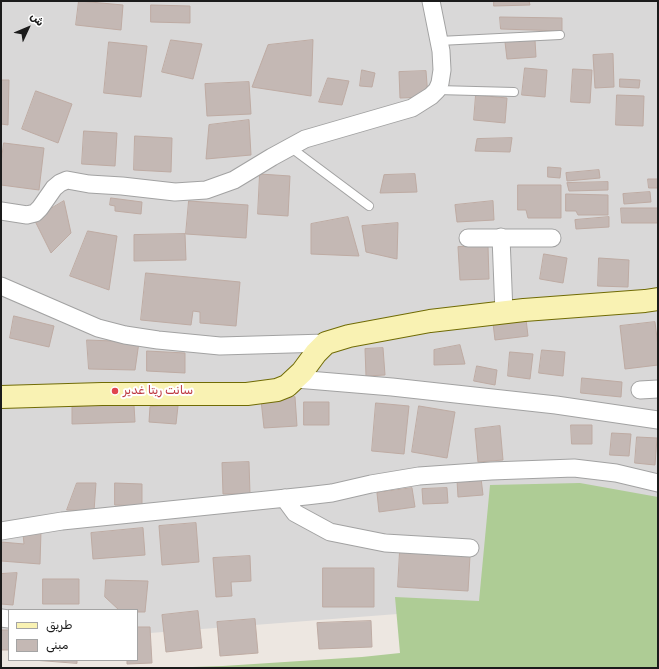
<!DOCTYPE html>
<html>
<head>
<meta charset="utf-8">
<style>
	body { margin:0 }
	#map { position:relative; width:659px; height:669px; overflow:hidden; background:#ede7e1; font-family:Rubik,"Noto Sans Arabic",sans-serif }
	canvas { display:block }
	.frame { position:absolute; inset:0; border:2px solid #1b1b1b; pointer-events:none }
	.legend { position:absolute; left:8px; top:609px; width:130px; height:52px; box-sizing:border-box; background:#fff; border:1px solid #a4a4a4; margin:0; padding:5px 7px; list-style:none; font-size:12px; color:#1b1b1b }
	.legend li { display:flex; align-items:center; gap:8px; height:20px }
	.legend b { width:20px; border:1px solid #a4a4a4 }
	.north { position:absolute; left:8px; top:8px; width:40px; height:40px; -webkit-text-stroke:3px #fff; paint-order:stroke; rotate:46deg; font-size:11px; font-weight:700; line-height:16px; text-align:center; color:#1b1b1b }
	.north::after { content:''; display:block; margin:auto; width:14px; height:18px; background:#1b1b1b; clip-path:polygon(50% 0,100% 100%,50% 72%,0 100%) }
</style>
</head>
<body>
<div id="map">
<canvas width="659" height="669"></canvas>
<div class="frame"></div>
<ul class="legend">
<li><b style="height:5px;background:#f9f2b3"></b>طريق</li>
<li><b style="height:11px;background:#c4b8b4"></b>مبنى</li>
</ul>
<div class="north">ش</div>
</div>
<script>
const context = document.querySelector('canvas').getContext('2d');
context.lineJoin = 'round';
function fillPath(path, color) { context.fillStyle = color; context.fill(path, 'evenodd'); }
function strokePath(path, color, width, dash) { context.strokeStyle = color; context.lineWidth = width; context.lineCap = dash ? 'butt' : 'round'; context.setLineDash(dash || []); context.stroke(path); }
function write(font, color, halo, rows, align = 'center') {
  context.font = font + ' Rubik,"Noto Sans Arabic",sans-serif'; context.lineWidth = 4; context.setLineDash([]); context.textBaseline = 'middle'; context.strokeStyle = halo; context.fillStyle = color; for (const [text, x, y, turn = 0] of rows) {
    context.save(); context.translate(x, y); context.rotate((+turn || 0) * Math.PI / 180); context.textAlign = isNaN(turn) ? turn : align; if (halo) context.strokeText(text, 0, 0); context.fillText(text, 0, 0); context.restore();
  }
}
const residential = new Path2D(`
	M1,1H658V594L137,634V610H9V643L1,644Z`);
const forest = new Path2D(`
	M580,483L658,497V668H162L223,666L362,657L400,653L395,597L479,601L490,485Z`);
const building = new Path2D(`
	M79,1L123,5L121,30L76,25Z
	M494,1H529L530,5L494,6Z
	M151,5L190,6V23L151,22Z
	M500,17L562,18V31L501,29Z
	M171,40L202,44L193,79L162,72Z
	M313,40L311,96L252,87L268,45Z
	M535,40L536,57L507,59L505,42Z
	M109,42L147,46L141,97L104,93Z
	M613,54L614,87L595,88L593,55Z
	M525,68L547,70L545,97L522,95Z
	M573,69L592,70L590,103L571,102Z
	M362,70L375,73L372,87L360,86Z
	M426,71L428,97L400,98L399,72Z
	M328,78L349,81L342,105L319,102Z
	M620,79L640,80L639,88L620,87Z
	M1,80H9L8,125L1,124Z
	M249,82L251,114L207,116L205,84Z
	M36,91L72,104L58,143L22,129Z
	M476,95L507,98L505,123L474,120Z
	M617,95L644,96L643,126L616,125Z
	M249,120L251,155L206,159L209,125Z
	M84,131L117,133L115,166L82,164Z
	M135,136L172,138L171,172L134,170Z
	M512,138L510,152L475,151L477,139Z
	M4,143L44,148L39,190L1,185V163Z
	M548,167L561,168L560,178L548,177Z
	M599,170L600,178L567,181L566,173Z
	M260,174L290,176L288,216L258,214Z
	M415,174L417,192L380,193L384,175Z
	M648,179H658V188H649Z
	M608,182V190L569,191L567,183Z
	M518,185H561V218H528L526,210H518Z
	M650,192L651,202L624,204L623,194Z
	M566,194L608,195V215H578L576,211H566Z
	M111,198L142,202L141,214L115,211V206L110,205Z
	M64,201L71,233L51,253L34,219Z
	M189,201L248,205L246,238L186,234Z
	M493,201L494,220L457,222L455,205Z
	M621,208H658V223H622Z
	M348,217L359,256L311,254V224Z
	M609,217V227L576,229L575,220Z
	M398,223L397,259L366,252L362,226Z
	M88,231L117,236L109,290L70,276Z
	M185,234L186,260L134,261V235Z
	M488,246L489,279L460,280L458,247Z
	M544,254L567,258L563,283L540,279Z
	M599,258L629,260L628,287L598,286Z
	M146,273L240,282L236,326L200,323V312L193,311L191,325L141,320Z
	M14,316L54,326L49,347L10,338Z
	M526,319L528,336L495,340L493,323Z
	M655,322L658,346V365L625,369L620,326Z
	M87,340L139,342L135,370L89,369Z
	M460,345L465,364L434,365V350Z
	M383,348L385,375L366,376L365,349Z
	M542,350L565,352L563,376L539,373Z
	M147,351L185,353V373L147,371Z
	M510,352L533,354L530,379L508,376Z
	M477,366L497,370L495,385L474,381Z
	M582,378L622,382L621,397L581,393Z
	M295,397L297,426L264,428L261,400Z
	M304,402H329V425H304Z
	M376,403L409,406L404,454L372,451Z
	M134,405L135,422L72,424V407Z
	M178,406L176,424L149,422L150,407Z
	M419,406L455,412L447,458L412,452Z
	M571,425H592V444H572Z
	M500,426L503,460L478,462L475,429Z
	M612,433L631,434L629,456L610,455Z
	M637,437L657,438L655,465L635,463Z
	M249,462L250,494H223L222,463Z
	M481,478L483,495L458,497L457,480Z
	M77,483H96L94,511L67,510Z
	M115,483L142,484V506L115,505Z
	M412,488L415,507L379,512L377,493Z
	M447,488L448,503L423,504L422,489Z
	M196,523L199,562L162,565L159,526Z
	M143,528L145,555L93,559L91,533Z
	M41,531L40,564L1,561V542L24,544L23,534Z
	M400,551L470,556L468,591L398,587Z
	M250,556L251,581L231,582L232,596L216,597L213,558Z
	M323,568H374V607H323Z
	M17,573L13,605L1,604V574Z
	M43,579H79V604H43Z
	M106,580L148,581L145,612H137V610H119L105,597Z
	M198,611L202,648L166,652L162,615Z
	M255,619L258,653L220,656L217,622Z
	M371,621L372,647L319,649L317,623Z
	M137,627H150L152,663L127,664V660H137Z
	M1,630H9V650H1Z
	M33,660H77V663Z`);
const lane = new Path2D(`
	M439,41L560,35
	M437,90L514,92
	M290,147L369,206`);
const street = new Path2D(`
	M1,211L27,215L35,213L40,208L54,188L60,183L67,180L89,184L122,186L175,192L206,190L234,180L272,157L305,139L412,108L431,96L437,90L440,83L442,70L441,51L431,1
	M501,237L504,313
	M468,238H552
	M1,286L98,328L125,335L158,340L220,346L326,343
	M296,379L392,387L556,405L658,420
	M640,390L658,389
	M284,498L295,513L330,532L385,543L470,548
	M1,531L62,521L306,496L332,493L371,484L419,476L491,471L574,468L616,473L658,483
	M1,618L9,619`);
const secondary = new Path2D(`
	M1,397L102,394H247L277,390L287,386L302,372L316,353L326,343L349,336L430,321L524,310L645,301L658,299`);
const markers = [
	[115,391,4,"#e0444e"]
];
const healthNames = [
	["سانت ريتا غدير",123,391]
];
fillPath(residential, '#d9d8d8');
fillPath(forest, '#aecc95');
fillPath(building, '#c4b8b4');
strokePath(building, '#beaba3', 1);
strokePath(lane, '#a2a2a2', 10);
strokePath(street, '#a2a2a2', 19);
strokePath(secondary, '#706b05', 24);
strokePath(lane, '#fff', 8);
strokePath(street, '#fff', 17);
strokePath(secondary, '#f9f2b3', 22);
for (const [x, y, r, color] of markers) { const dot = new Path2D(); dot.arc(x, y, r, 0, 2 * Math.PI); context.fillStyle = color; context.fill(dot); strokePath(dot, '#fff', 1.5); }
write('12px', '#be3a42', '#fff', healthNames, 'left');
</script>
</body>
</html>
